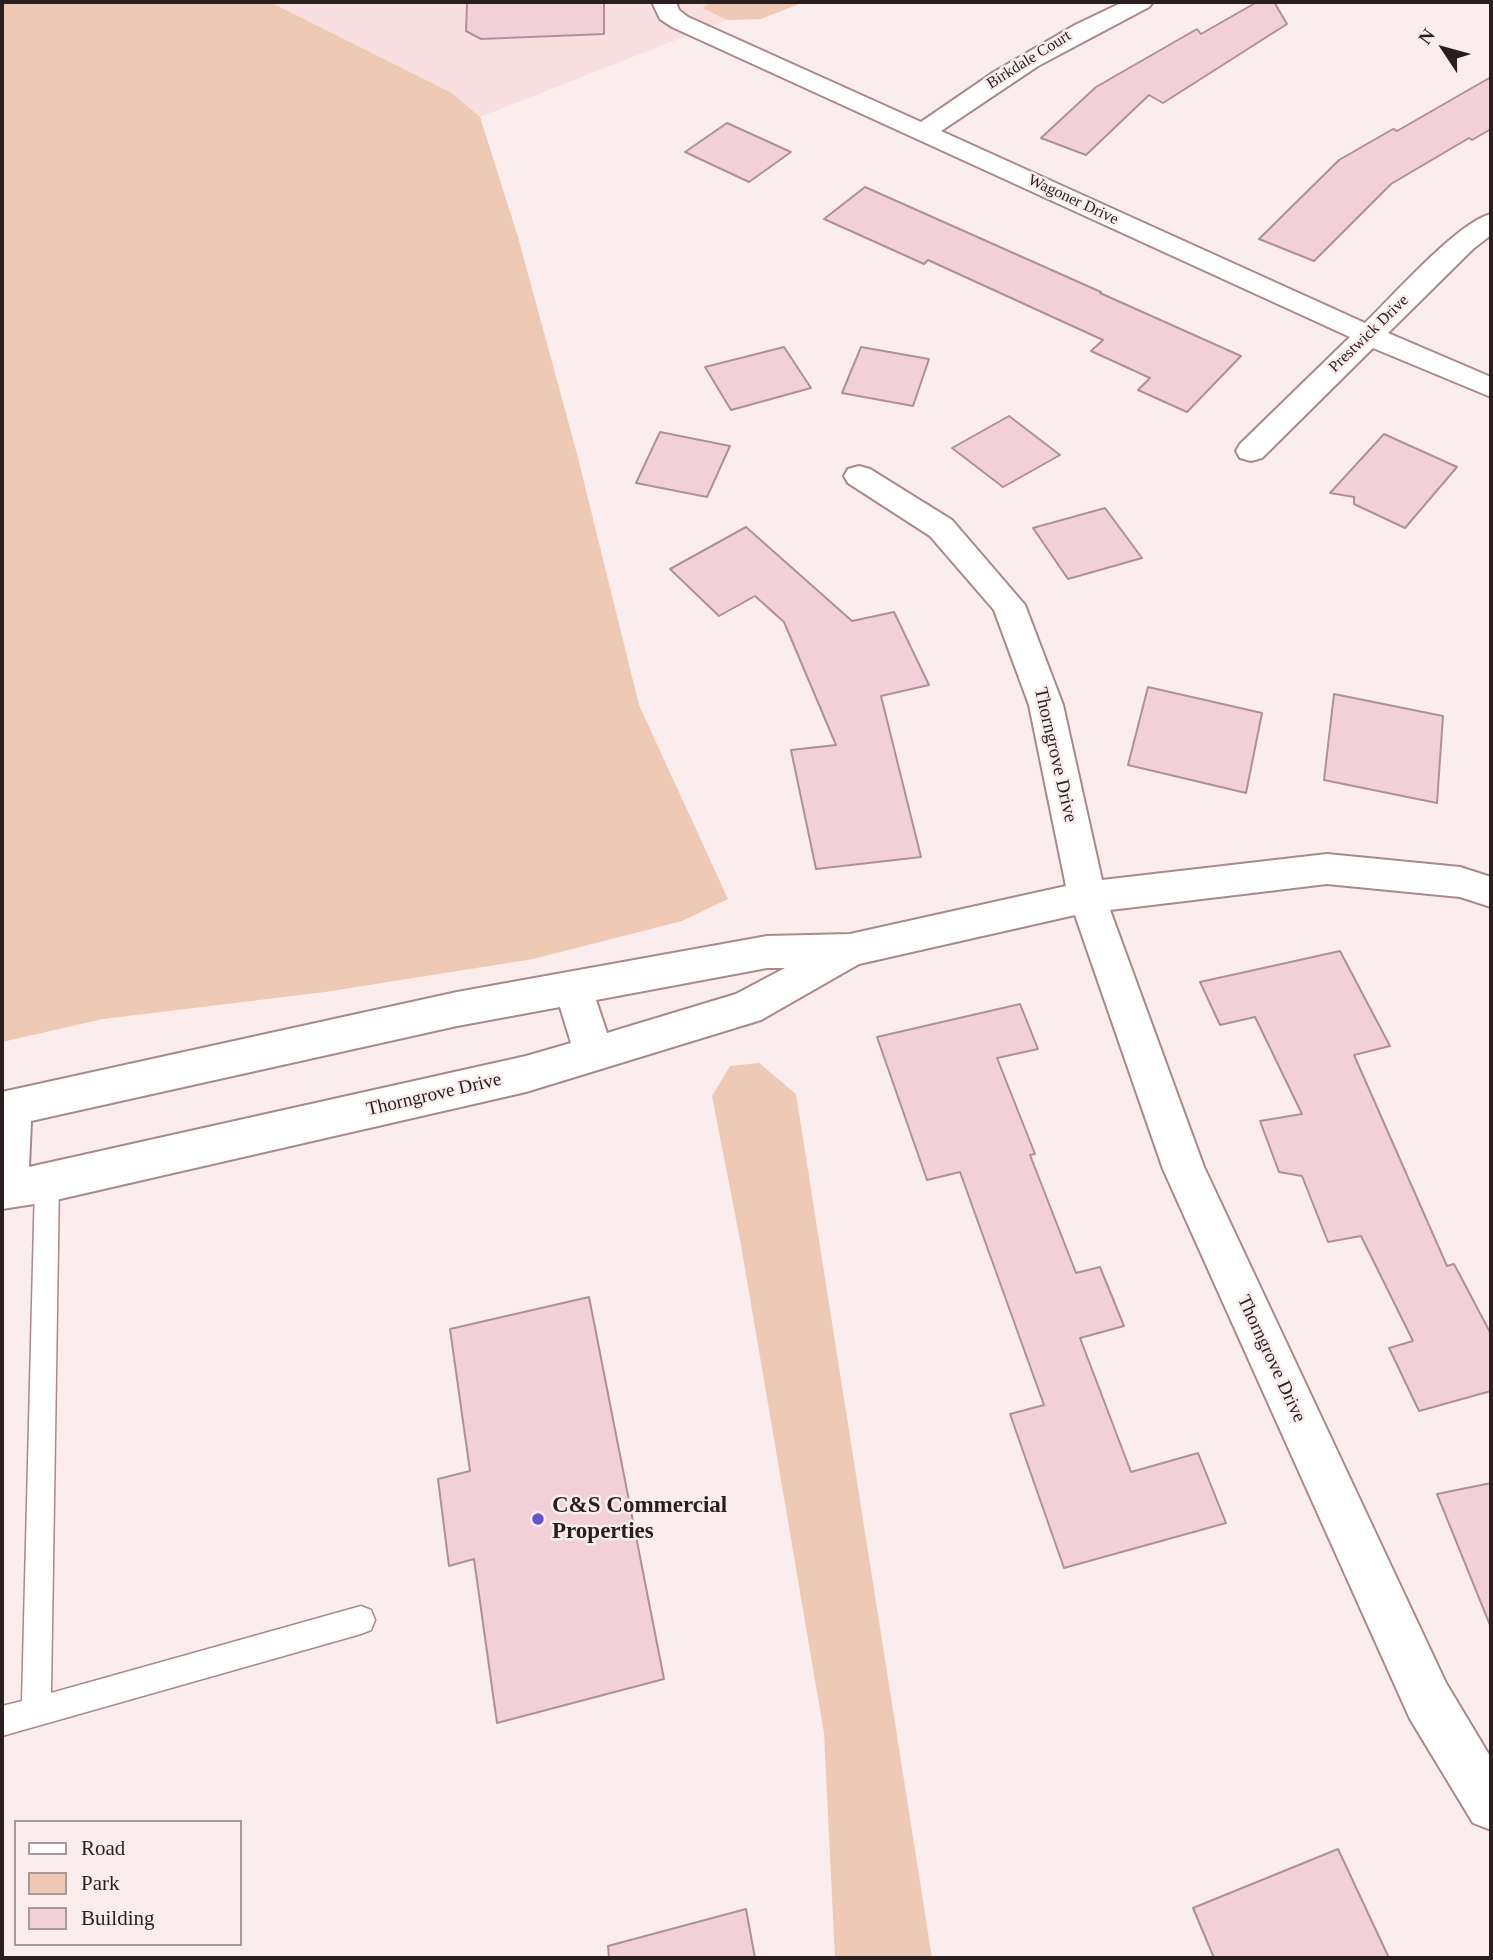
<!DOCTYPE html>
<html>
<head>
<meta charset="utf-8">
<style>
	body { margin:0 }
	#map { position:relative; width:1493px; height:1960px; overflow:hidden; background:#fbeded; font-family:Georgia,serif }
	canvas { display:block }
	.frame { position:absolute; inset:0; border:4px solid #2b1e1f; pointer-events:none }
	.legend { position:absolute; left:14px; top:1820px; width:228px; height:126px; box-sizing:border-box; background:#fbeded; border:2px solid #a89a9b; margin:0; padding:9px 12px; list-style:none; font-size:21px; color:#2b1e1f }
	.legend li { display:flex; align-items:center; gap:14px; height:35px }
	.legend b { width:35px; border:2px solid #a89a9b }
	.north { position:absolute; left:1409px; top:14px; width:70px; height:70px; -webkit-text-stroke:5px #fbeded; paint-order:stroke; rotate:306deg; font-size:19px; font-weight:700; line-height:28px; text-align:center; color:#2b1e1f }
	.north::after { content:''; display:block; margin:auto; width:24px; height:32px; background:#2b1e1f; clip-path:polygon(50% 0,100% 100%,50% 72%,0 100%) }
</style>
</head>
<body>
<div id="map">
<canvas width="1493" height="1960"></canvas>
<div class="frame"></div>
<ul class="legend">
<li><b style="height:9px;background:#fff"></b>Road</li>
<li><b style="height:19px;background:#eec9b5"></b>Park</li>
<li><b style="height:19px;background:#f1d0da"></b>Building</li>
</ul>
<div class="north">N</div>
</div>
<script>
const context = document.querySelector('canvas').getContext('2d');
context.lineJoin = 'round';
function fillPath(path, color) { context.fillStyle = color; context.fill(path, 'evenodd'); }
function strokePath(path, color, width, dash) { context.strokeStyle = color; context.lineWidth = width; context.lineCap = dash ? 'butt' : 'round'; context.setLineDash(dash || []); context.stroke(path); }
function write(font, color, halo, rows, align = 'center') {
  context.font = font + ' Georgia,serif'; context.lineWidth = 5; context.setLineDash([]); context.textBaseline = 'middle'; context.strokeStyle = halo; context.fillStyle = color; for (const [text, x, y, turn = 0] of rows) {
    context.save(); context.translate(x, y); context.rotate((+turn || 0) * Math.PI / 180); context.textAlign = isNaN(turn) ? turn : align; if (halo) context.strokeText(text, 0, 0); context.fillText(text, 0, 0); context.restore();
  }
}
const built = new Path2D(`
	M270,2H712L703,8L727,20L480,117L452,93Z`);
const green = new Path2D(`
	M2,2H270L452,93L480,117L518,237L577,454L639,705L728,899L682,921L533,959L325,992L103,1019L2,1042Z
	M712,2H804L761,19L727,20L702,8Z
	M759,1063L796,1094L932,1958H835L824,1733L741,1245L712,1096L730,1066Z`);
const building = new Path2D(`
	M467,2H604V34L481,39L466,31Z
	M1257,2H1274L1287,24L1163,103L1149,95L1086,155L1041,138L1096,87L1197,29L1201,34Z
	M1491,77V129L1472,140L1469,138L1391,184L1314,261L1259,239L1339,160L1393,129L1397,131Z
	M727,123L791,152L749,182L685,152Z
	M865,187L1101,292L1100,293L1241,356L1187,412L1138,390L1150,378L1091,351L1103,340L928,260L924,264L824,219Z
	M784,347L811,388L731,410L705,367Z
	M861,347L929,359L913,406L842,393Z
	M1009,416L1060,455L1003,487L952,448Z
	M660,432L730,446L707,497L636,483Z
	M1384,434L1457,467L1405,528L1354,504V497L1330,493Z
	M1105,508L1142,558L1068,579L1033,528Z
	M746,527L852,621L894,612L929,685L881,696L921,857L816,869L791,750L836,745L784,622L755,596L719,616L670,569Z
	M1148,687L1262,713L1246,793L1128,765Z
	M1334,694L1443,716L1437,803L1324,780Z
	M1340,951L1390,1046L1354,1055L1447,1266L1454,1264L1491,1334V1391L1419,1411L1389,1348L1413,1341L1361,1236L1328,1242L1302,1176L1279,1172L1260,1121L1302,1114L1255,1017L1220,1025L1200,982Z
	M1020,1004L1038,1049L997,1058L1035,1154L1030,1155L1076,1273L1100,1267L1124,1326L1080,1338L1131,1472L1198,1453L1226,1523L1064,1568L1010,1414L1044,1405L960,1172L927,1180L877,1037Z
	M589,1297L664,1679L497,1723L474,1559L449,1566L438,1479L470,1471L450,1329Z
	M1491,1483V1625H1490L1437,1494Z
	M1338,1849L1389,1958H1214L1193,1908Z
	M746,1909L755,1958H609L608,1946Z`);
const lane = new Path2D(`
	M47,1172L56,1175L59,1183L51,1693L361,1606L371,1610L375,1620L371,1630L361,1634L2,1736V1706L22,1701L35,1183L38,1175Z`);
const street = new Path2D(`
	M652,2H676L679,10L688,17L921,122L994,72L1075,25L1123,2H1153L1149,7L1038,66L941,131L1365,323C1393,296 1458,222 1491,214V235L1473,249L1388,333L1491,377V397L1373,348L1262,458L1251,461L1240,458L1236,451L1240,444L1350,337L672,27L660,19Z
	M859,466L870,469L952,520L1025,605L1063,705L1102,880L1327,854L1460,867L1491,877V907L1460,897L1327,884L1110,910L1204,1167L1446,1683L1491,1758V1830L1473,1823L1410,1719L1163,1169L1075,915L859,964L761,1020L526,1092L47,1202L2,1209V1092L457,992L767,936L850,934L1066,886L1029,705L994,610L930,536L848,483L844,476L848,469ZM767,968H785L736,994L607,1033L596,1000ZM560,1007L571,1043L526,1056L29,1167L31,1121L457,1026Z`);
const markers = [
	[538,1519,7,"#6555ce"]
];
const farStreetnames = [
	["Birkdale Court",1029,60,-32],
	["Wagoner Drive",1073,200,25],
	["Prestwick Drive",1369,334,-44]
];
const streetNames = [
	["Thorngrove Drive",1055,755,77],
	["Thorngrove Drive",434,1095,-13],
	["Thorngrove Drive",1271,1359,65]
];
const nearPoinames = [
	["C&S Commercial",552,1506],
	["Properties",552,1532]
];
fillPath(built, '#fadfe0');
fillPath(green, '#eec9b5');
fillPath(building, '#f1d0da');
strokePath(building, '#af909a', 2);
strokePath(lane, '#a9898b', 3);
strokePath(street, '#a9898b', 4);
fillPath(lane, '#fff');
fillPath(street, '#fff');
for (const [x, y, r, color] of markers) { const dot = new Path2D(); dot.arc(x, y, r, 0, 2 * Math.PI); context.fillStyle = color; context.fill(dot); strokePath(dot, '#fbeded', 2.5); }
write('16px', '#2b1e1f', '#fbeded', farStreetnames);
write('19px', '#2b1e1f', '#fbeded', streetNames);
write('bold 23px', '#2b1e1f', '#fbeded', nearPoinames, 'left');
</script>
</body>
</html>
